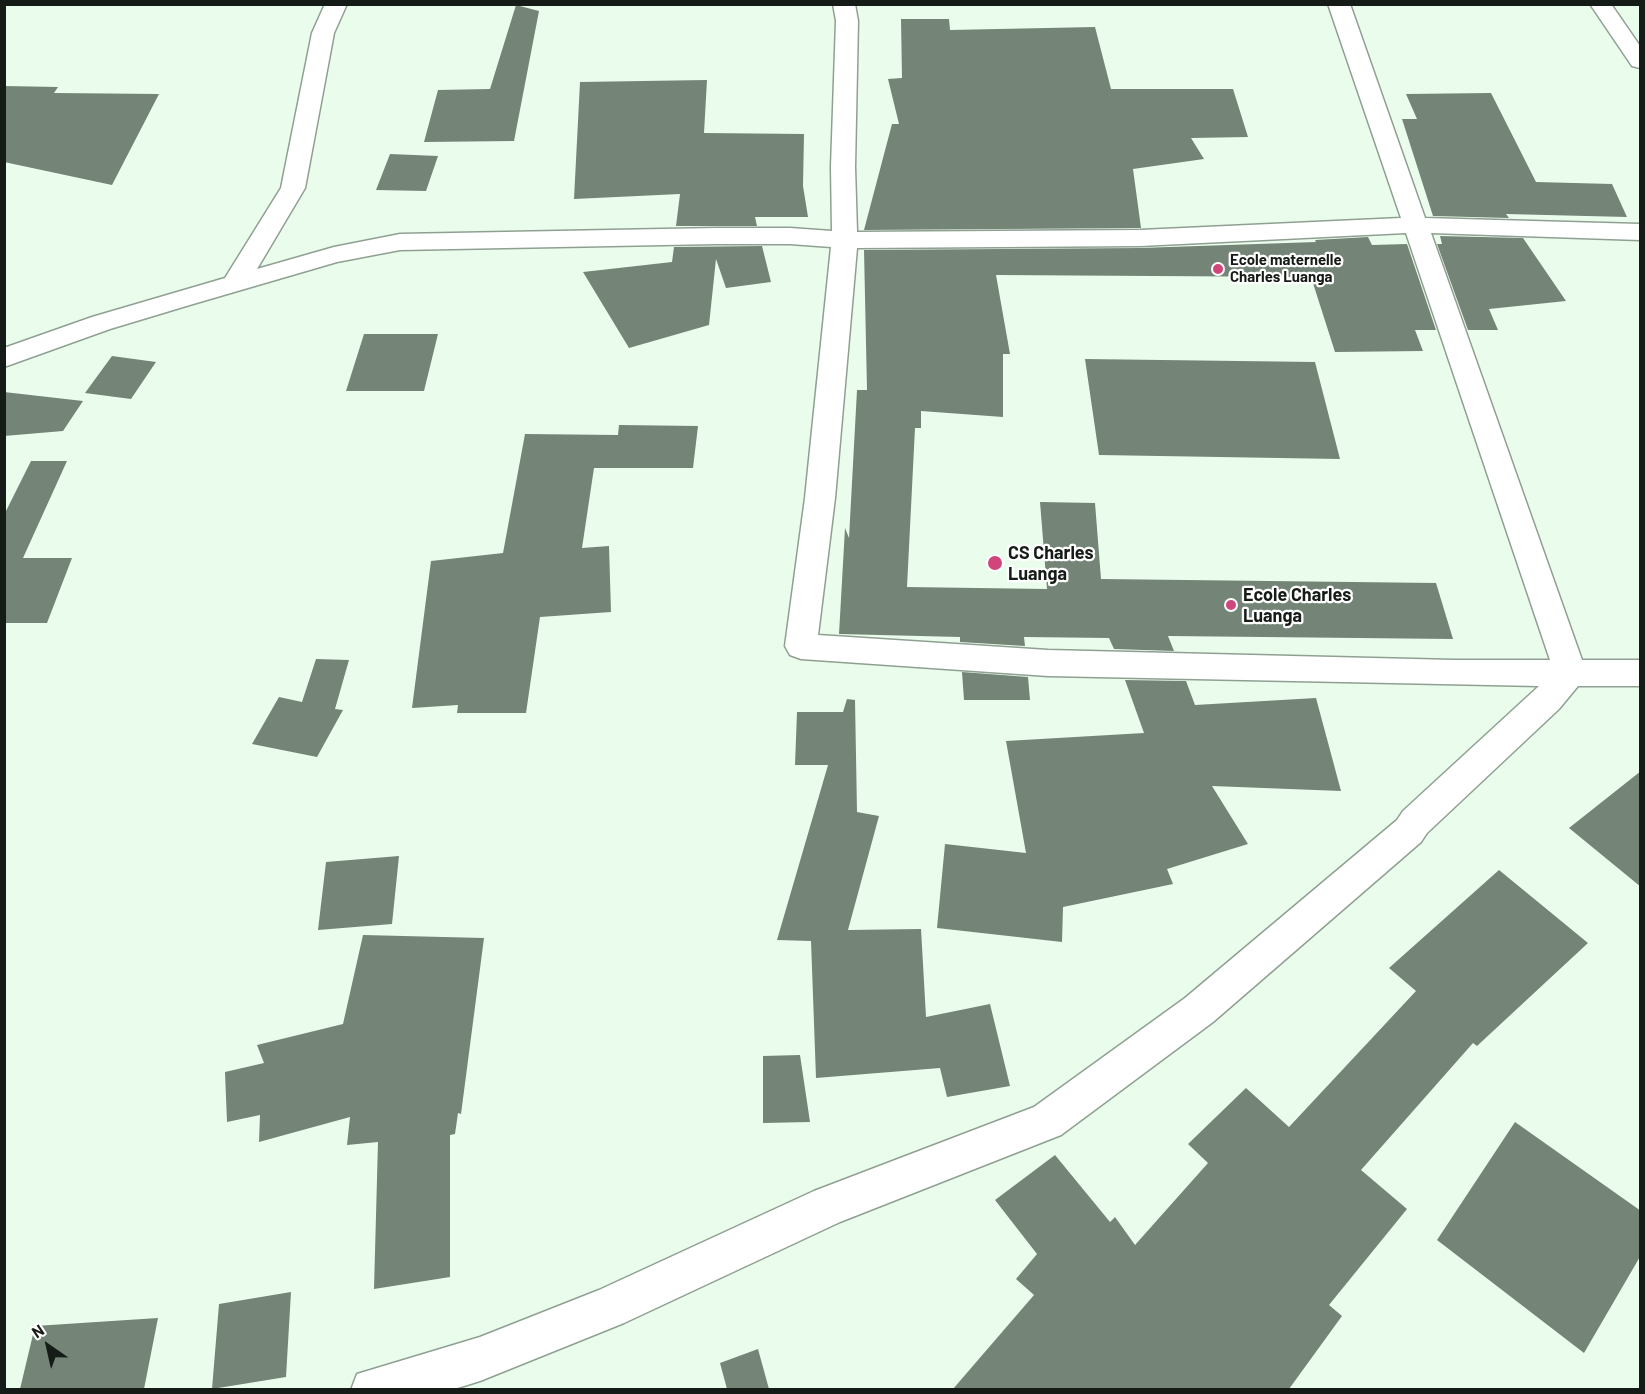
<!DOCTYPE html>
<html>
<head>
<meta charset="utf-8">
<style>
	body { margin:0 }
	#map { position:relative; width:1645px; height:1394px; overflow:hidden; background:#eafded; font-family:Barlow,sans-serif }
	canvas { display:block }
	.frame { position:absolute; inset:0; border:6px solid #151b16; pointer-events:none }
	.north { position:absolute; left:18px; top:1316px; width:60px; height:60px; -webkit-text-stroke:4px #fff; paint-order:stroke; rotate:326deg; font-size:16px; font-weight:700; line-height:24px; text-align:center; color:#151b16 }
	.north::after { content:''; display:block; margin:auto; width:21px; height:27px; background:#151b16; clip-path:polygon(50% 0,100% 100%,50% 72%,0 100%) }
</style>
</head>
<body>
<div id="map">
<canvas width="1645" height="1394"></canvas>
<div class="frame"></div>
<div class="north">N</div>
</div>
<script>
const context = document.querySelector('canvas').getContext('2d');
context.lineJoin = 'round';
function fillPath(path, color) { context.fillStyle = color; context.fill(path, 'evenodd'); }
function strokePath(path, color, width, dash) { context.strokeStyle = color; context.lineWidth = width; context.lineCap = dash ? 'butt' : 'round'; context.setLineDash(dash || []); context.stroke(path); }
function write(font, color, halo, rows, align = 'center') {
  context.font = font + ' Barlow,sans-serif'; context.lineWidth = 4.5; context.setLineDash([]); context.textBaseline = 'middle'; context.strokeStyle = halo; context.fillStyle = color; for (const [text, x, y, turn = 0] of rows) {
    context.save(); context.translate(x, y); context.rotate((+turn || 0) * Math.PI / 180); context.textAlign = isNaN(turn) ? turn : align; if (halo) context.strokeText(text, 0, 0); context.fillText(text, 0, 0); context.restore();
  }
}
const building = new Path2D(`
	M516,5L539,11L514,141L424,142L438,90L490,89Z
	M901,19H949L950,30L1095,27L1111,89H1233L1248,137L1191,138L1204,159L1133,169L1141,228L864,230L892,124H899L888,79L902,78Z
	M707,80L704,133L804,134L803,186L808,217H755L757,226H676L680,194L574,199L580,82Z
	M4,86L58,87L54,93L159,94L112,185L4,162Z
	M1491,93L1536,182L1612,184L1627,217L1506,214L1509,218L1433,216L1402,119H1417L1406,94Z
	M390,154L438,156L426,191L376,190Z
	M1440,236L1523,238L1566,301L1489,309L1498,330H1468L1437,244H1442Z
	M1368,237L1372,245L1407,244L1436,330H1415L1423,351L1335,352L1311,277L996,275L1010,354H1003V417L921,411V428H915L907,587L1047,589L1040,502L1095,503L1101,579L1436,583L1453,639L1168,636L1174,651L1114,649L1109,638L1024,637L1025,646L960,642V637L839,634L845,528L849,538L857,390H867L864,250L1140,248L1316,242L1315,240Z
	M762,246L771,282L726,288L716,259L709,325L629,348L583,272L672,262L674,247Z
	M364,334H438L424,391H346Z
	M112,356L156,362L131,399L85,393Z
	M1085,359L1315,362L1340,459L1099,455Z
	M4,392L83,401L63,431L4,436Z
	M619,425L698,426L693,468H594L582,548L609,546L611,612L540,617L526,713H457L458,705L412,708L431,561L503,553L525,434L618,435Z
	M31,461H67L23,558H72L47,623H4V515Z
	M316,659L349,660L335,709L343,710L317,757L252,744L279,697L302,702Z
	M962,672L1028,677L1030,700H964Z
	M1125,680L1186,681L1195,705L1316,698L1341,791L1212,786L1248,844L1167,869L1173,884L1063,907L1062,942L937,928L945,844L1026,853L1006,741L1144,733Z
	M847,699L855,700L857,812L879,816L848,930L921,929L926,1017L990,1004L1010,1086L947,1097L940,1068L816,1078L811,941L777,940L828,765H795L797,712H843Z
	M1641,771V887L1569,828Z
	M399,856L392,924L318,930L326,862Z
	M1499,870L1588,943L1477,1046L1473,1043L1361,1170L1407,1209L1329,1305L1342,1316L1289,1389H953L1034,1295L1016,1279L1037,1254L995,1200L1055,1155L1110,1222L1115,1217L1135,1245L1208,1163L1188,1144L1246,1088L1289,1127L1416,991L1389,968Z
	M363,935L484,938L461,1114L458,1113L455,1134L450,1135V1277L374,1289L378,1142L347,1145L350,1117L259,1142L260,1115L227,1122L225,1072L264,1063L257,1045L343,1024Z
	M800,1055L810,1122L763,1123V1056Z
	M1515,1122L1641,1211V1255L1584,1353L1437,1240Z
	M291,1292L286,1377L212,1389L219,1304Z
	M158,1318L144,1389H20L35,1326Z
	M758,1349L769,1389H727L720,1363Z`);
const minor = new Path2D(`
	M325,4H347L334,33L305,188L257,269L334,247L400,234L716,228H790L832,231L831,167L836,21L833,4H855L858,21L855,167L857,232L1140,230L1401,218L1328,4H1350L1425,218L1640,224V240L1431,233L1582,660H1640V686H1578L1559,709L1427,833L1421,842L1213,1022L1061,1135L840,1222L624,1323L480,1381L451,1390H351L357,1374L480,1337L599,1290L814,1191L1034,1107L1185,998L1397,820L1403,811L1539,686L1048,676L801,659L790,655L785,646L805,498L831,247L790,244H716L400,250L337,262L193,304L110,329L4,367V348L92,317L225,278L281,188L312,33ZM1406,233L1550,660H1454L1048,650L818,635L835,498L857,248L1140,246Z
	M1590,4H1611L1640,46V68L1632,66Z`);
const markers = [
	[1218,269,6,"#d0457a"],
	[995,563,8,"#d0457a"],
	[1231,605,6,"#d0457a"]
];
const farPoinames = [
	["Ecole maternelle",1230,260],
	["Charles Luanga",1230,277]
];
const poiNames = [
	["CS Charles",1008,553],
	["Luanga",1008,574],
	["Ecole Charles",1243,595],
	["Luanga",1243,616]
];
fillPath(building, '#748477');
strokePath(minor, '#8fa092', 3);
fillPath(minor, '#fff');
for (const [x, y, r, color] of markers) { const dot = new Path2D(); dot.arc(x, y, r, 0, 2 * Math.PI); context.fillStyle = color; context.fill(dot); strokePath(dot, '#fff', 2); }
write('bold 15px', '#151b16', '#fff', farPoinames, 'left');
write('bold 18px', '#151b16', '#fff', poiNames, 'left');
</script>
</body>
</html>
